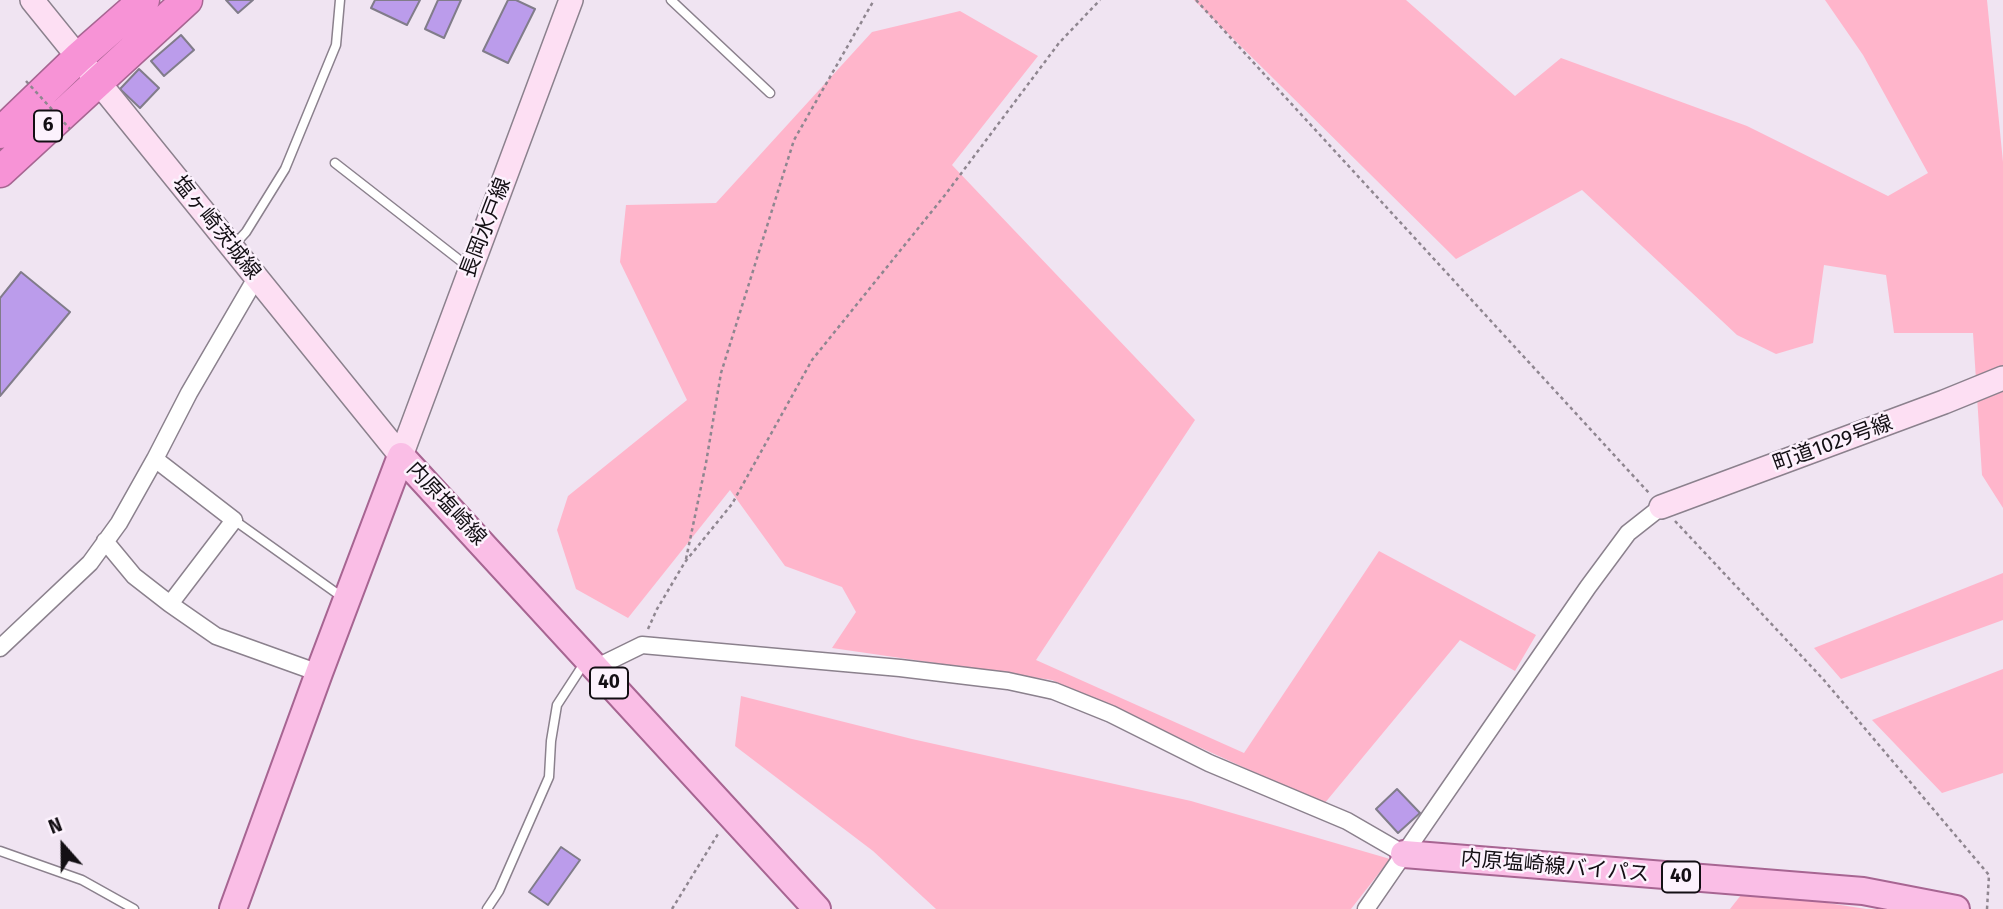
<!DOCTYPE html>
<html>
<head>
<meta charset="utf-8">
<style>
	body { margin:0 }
	#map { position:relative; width:2003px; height:909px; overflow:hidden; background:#f0e4f2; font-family:"Fira Sans",sans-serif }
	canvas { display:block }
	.north { position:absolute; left:28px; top:811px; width:70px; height:70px; -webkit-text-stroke:5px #fcf2fd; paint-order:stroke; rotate:339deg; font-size:19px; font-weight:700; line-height:28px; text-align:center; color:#130f14 }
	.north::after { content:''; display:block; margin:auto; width:24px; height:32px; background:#130f14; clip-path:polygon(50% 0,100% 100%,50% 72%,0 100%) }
</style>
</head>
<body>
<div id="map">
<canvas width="2003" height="909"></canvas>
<div class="north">N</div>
</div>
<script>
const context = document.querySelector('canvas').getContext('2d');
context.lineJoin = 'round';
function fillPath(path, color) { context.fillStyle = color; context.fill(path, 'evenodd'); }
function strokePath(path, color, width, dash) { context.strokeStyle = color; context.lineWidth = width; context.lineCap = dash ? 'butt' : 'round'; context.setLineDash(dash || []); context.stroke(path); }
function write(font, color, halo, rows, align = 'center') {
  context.font = font + ' "Fira Sans","Noto Sans JP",sans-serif'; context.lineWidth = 5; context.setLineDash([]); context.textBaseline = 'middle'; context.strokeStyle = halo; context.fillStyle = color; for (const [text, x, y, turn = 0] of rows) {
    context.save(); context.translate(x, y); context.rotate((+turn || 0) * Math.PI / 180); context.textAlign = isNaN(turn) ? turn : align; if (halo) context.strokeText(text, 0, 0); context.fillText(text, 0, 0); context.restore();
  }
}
const green = new Path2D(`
	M1194,0H1406L1515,96L1561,58L1747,126L1888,196L1928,173L1863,55L1825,0H1987L2003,162V508L1982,475L1973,333H1894L1886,275L1824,265L1813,343L1776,354L1737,335L1582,190L1456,259Z
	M960,11L1038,56L952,165L1195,420L1036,660L1244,753L1379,551L1536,635L1515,671L1460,640L1324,804L1052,680L832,648L856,612L842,587L785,566L730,490L628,618L576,589L557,530L568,496L687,400L620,262L626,205L716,203L872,32Z
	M2003,573V620L1841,679L1814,648Z
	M2003,669V773L1942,793L1872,720Z
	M741,696L912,739L1191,801L1390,859L1351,909H936L873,851L735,746Z
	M1745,890L1866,909H1730Z`);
const building = new Path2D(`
	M226,0H253L238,13Z
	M375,0H420L407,25L371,8Z
	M438,0H461L444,38L425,29Z
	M508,0H516L535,9L508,63L483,51Z
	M181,35L194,50L164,76L151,61Z
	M139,69L159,88L140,108L120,89Z
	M21,272L70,312L0,396V298Z
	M1397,789L1420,813L1398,833L1376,809Z
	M561,847L580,860L548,905L529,892Z`);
const path = new Path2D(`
	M1196,0L1649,493
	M1675,521L1823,679L1989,875L1987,909
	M686,559L706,463L721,373L794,140L874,0
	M648,629L657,609L685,562L732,504L812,360L945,195L1059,43L1100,0
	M672,909L718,834`);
const lane = new Path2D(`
	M671,0L770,93
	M335,163L462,262L468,269
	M234,245L246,232L285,169L336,45L340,0
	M234,520L342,597
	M0,851L82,880L134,909
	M487,909L499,891L549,777L551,741L557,705L585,662`);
const street = new Path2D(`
	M155,459L234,520L170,604L216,636L319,673
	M105,541L134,576L170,604
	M0,648L90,563L119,523L155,459L189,393L256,278
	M595,668L642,645L900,668L1008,681L1054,691L1111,714L1209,763L1347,821L1404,854
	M1366,909L1588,587L1628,533L1661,507`);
const secondary = new Path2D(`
	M32,0L401,456L571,0
	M1661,507L1944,402L2003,378`);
const primary = new Path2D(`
	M1404,854L1863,891L1956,909
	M233,909L319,673L401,456L817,909`);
const highway = new Path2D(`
	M0,133L78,58L144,0
	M0,172L187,0`);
const pathBridge = new Path2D(`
	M26,81L70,129`);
const shields = [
	[48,126,28],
	[609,683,38],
	[1681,877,38]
];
const shieldNames = [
	["6",48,126],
	["40",609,683],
	["40",1681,877]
];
const streetNames = [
	["塩ヶ崎茨城線",216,228,51],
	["長岡水戸線",486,228,-69],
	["町道1029号線",1833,444,-20],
	["内原塩崎線",446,504,47],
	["内原塩崎線バイパス",1555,867,5]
];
fillPath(green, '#ffb5cb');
fillPath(building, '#bb9ceb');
strokePath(building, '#817c8a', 2);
strokePath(lane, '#8b818d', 11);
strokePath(street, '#8b818d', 19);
strokePath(secondary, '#8b818d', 26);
strokePath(primary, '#a76592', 30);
strokePath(highway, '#a76592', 33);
strokePath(path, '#8f8690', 2.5, [3.5, 3.5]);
strokePath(lane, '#fff', 8);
strokePath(street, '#fff', 16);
strokePath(secondary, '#fddff3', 23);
strokePath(primary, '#fabee6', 26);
strokePath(highway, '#f793d6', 30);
strokePath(pathBridge, '#8f8690', 2.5, [3.5, 3.5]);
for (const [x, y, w] of shields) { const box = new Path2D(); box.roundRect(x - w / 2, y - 15.5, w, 31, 5); context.fillStyle = '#fcf2fd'; context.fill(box); strokePath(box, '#130f14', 2); }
write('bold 19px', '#130f14', null, shieldNames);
write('21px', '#130f14', '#fcf2fd', streetNames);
</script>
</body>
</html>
